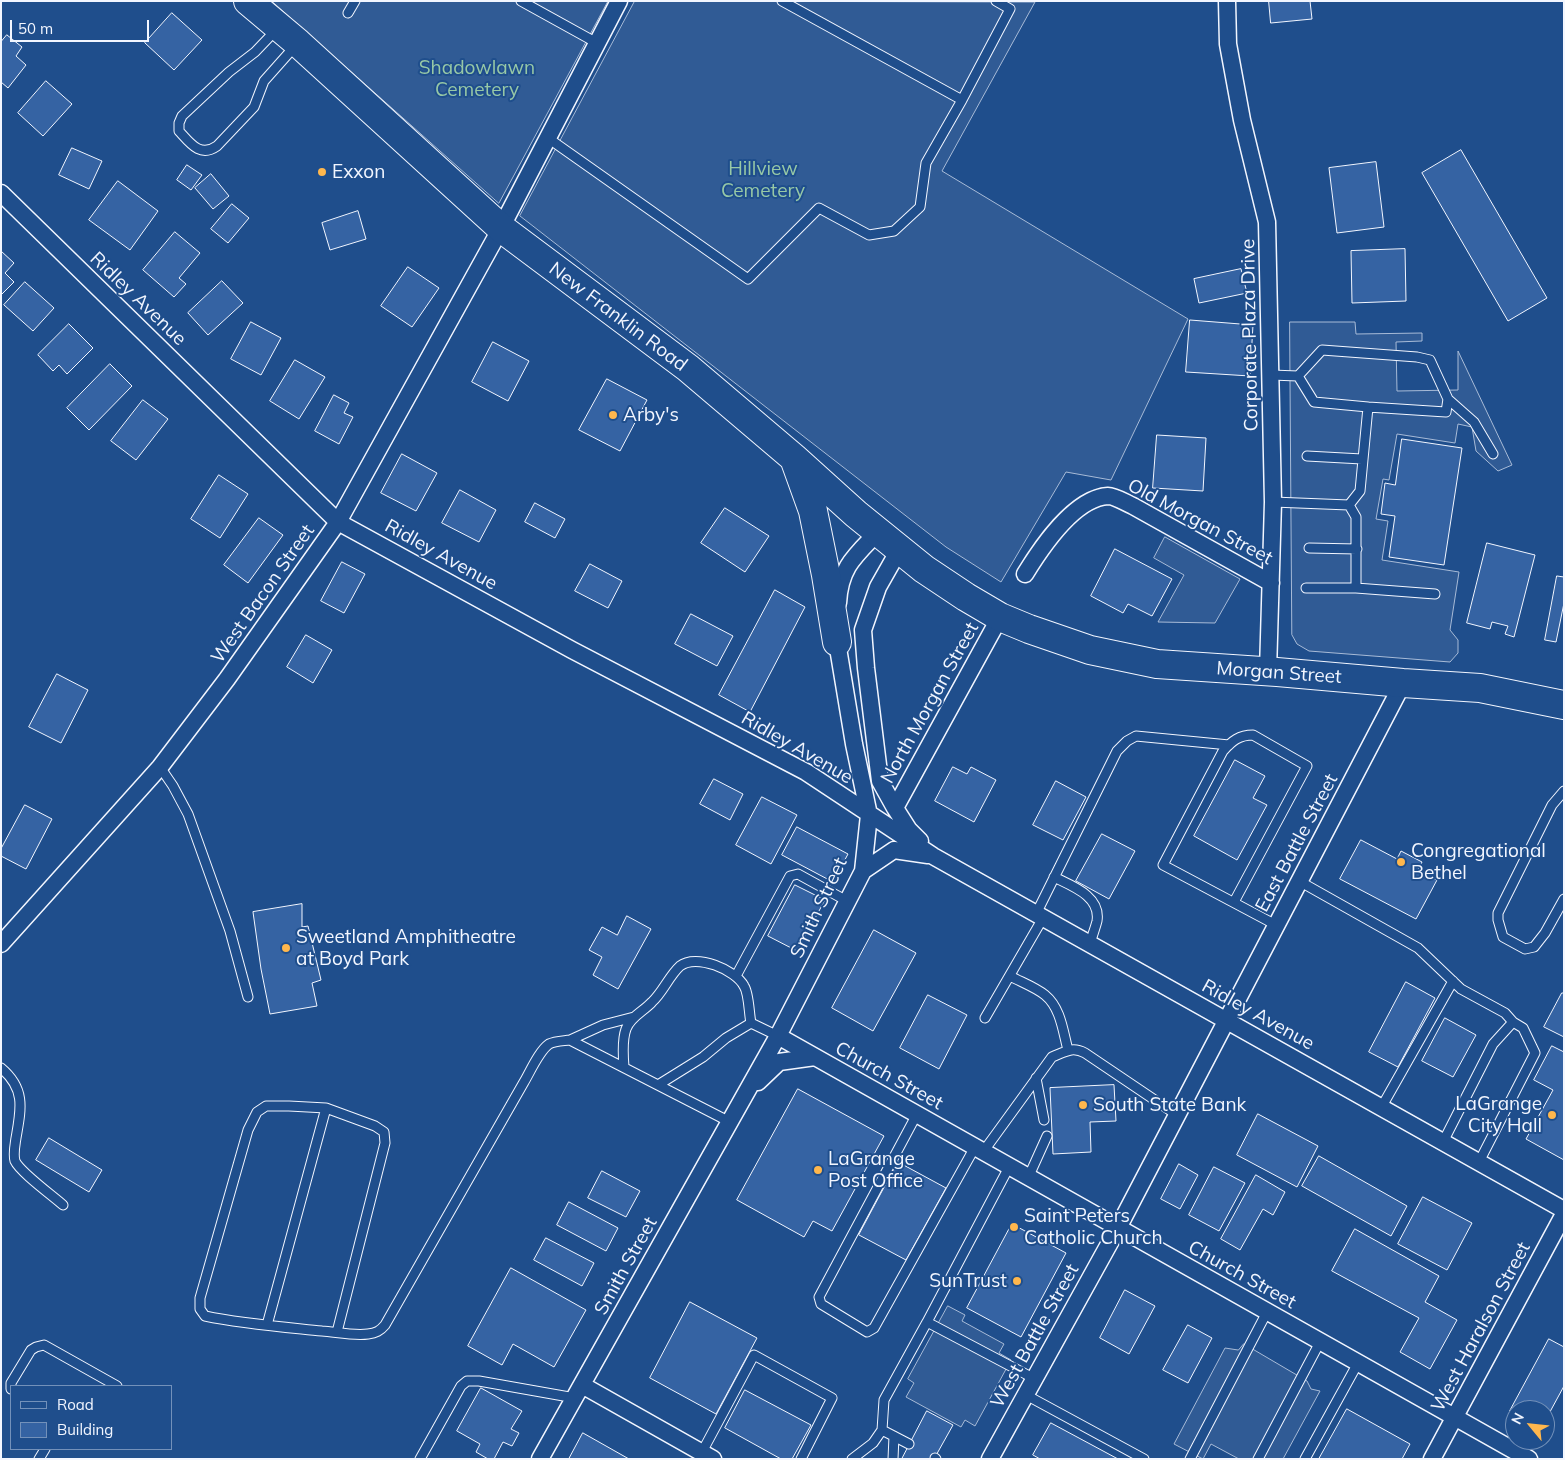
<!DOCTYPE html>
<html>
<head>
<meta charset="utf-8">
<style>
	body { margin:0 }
	#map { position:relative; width:1565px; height:1460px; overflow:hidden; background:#1f4e8c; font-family:Mulish,sans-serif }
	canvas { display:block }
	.frame { position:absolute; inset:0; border:2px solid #f2f6ff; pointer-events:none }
	.legend { position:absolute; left:10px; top:1385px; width:162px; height:65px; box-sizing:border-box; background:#1f4e8c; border:1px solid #7391ba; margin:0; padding:6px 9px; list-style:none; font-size:15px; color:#f2f6ff }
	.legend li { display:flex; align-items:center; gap:10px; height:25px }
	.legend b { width:25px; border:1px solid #7391ba }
	.north { position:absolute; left:1505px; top:1400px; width:50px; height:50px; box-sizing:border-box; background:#1f4e8c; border:1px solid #7391ba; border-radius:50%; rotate:298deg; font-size:14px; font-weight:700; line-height:20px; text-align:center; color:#f2f6ff }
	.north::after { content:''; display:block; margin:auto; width:18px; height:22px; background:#ffb74d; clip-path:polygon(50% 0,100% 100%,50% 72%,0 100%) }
	.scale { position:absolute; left:10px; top:20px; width:139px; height:22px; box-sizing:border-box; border:2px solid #f2f6ff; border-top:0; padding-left:6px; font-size:15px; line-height:18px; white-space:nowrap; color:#f2f6ff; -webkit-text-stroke:4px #1f4e8c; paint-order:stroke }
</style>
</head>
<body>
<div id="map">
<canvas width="1565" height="1460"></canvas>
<div class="frame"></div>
<ul class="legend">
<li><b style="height:6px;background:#1f4e8c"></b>Road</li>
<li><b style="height:14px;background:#3563a3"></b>Building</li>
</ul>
<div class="north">N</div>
<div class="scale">50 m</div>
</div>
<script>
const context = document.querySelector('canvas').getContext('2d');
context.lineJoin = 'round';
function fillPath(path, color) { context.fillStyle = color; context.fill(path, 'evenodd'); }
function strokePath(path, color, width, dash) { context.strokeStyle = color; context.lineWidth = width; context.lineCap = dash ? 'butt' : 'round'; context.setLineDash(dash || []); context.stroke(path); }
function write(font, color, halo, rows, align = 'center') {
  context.font = font + ' Mulish,sans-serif'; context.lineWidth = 4; context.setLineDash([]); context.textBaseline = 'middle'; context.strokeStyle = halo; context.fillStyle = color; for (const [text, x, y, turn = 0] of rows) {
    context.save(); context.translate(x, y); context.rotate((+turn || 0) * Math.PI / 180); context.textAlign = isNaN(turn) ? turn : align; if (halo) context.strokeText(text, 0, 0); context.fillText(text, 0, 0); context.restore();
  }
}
const built = new Path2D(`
	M272,1H608L499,203Z
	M635,1L1035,2L942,171L1188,319L1111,480L1066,472L1001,582L946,547L520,216Z
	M1290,322H1355L1356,334L1422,333V341L1396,342L1397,391L1458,390V351L1512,465L1498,471L1476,451L1472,427L1458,424L1455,443L1397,434L1389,480L1383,479L1376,519L1388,521L1382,560L1459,572L1450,630L1458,640V653L1450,662L1309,651L1297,644L1292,635Z
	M1165,537L1240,579L1215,623L1158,622L1184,575L1154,558Z
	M948,1306L965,1315L962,1321L1004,1344L999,1353L1011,1360L975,1426L965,1420L961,1427L906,1397L914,1383L908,1379Z
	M1244,1344L1307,1381L1311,1389L1320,1391L1283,1459H1239L1211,1444L1203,1459L1174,1444L1225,1348L1238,1350Z`);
const building = new Path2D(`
	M1269,1H1310L1312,19L1271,23Z
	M172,13L202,40L174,70L145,43Z
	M7,35L22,47L16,56L26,65L8,88L1,82V42Z
	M46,81L72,104L43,136L18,113Z
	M72,148L102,161L89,189L59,175Z
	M1461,150L1547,298L1508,321L1422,173Z
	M1376,162L1384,227L1337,233L1329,168Z
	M187,165L202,175L191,190L177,180Z
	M211,174L229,196L213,209L195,188Z
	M118,181L158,211L130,250L89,220Z
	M232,204L249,218L228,243L211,229Z
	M358,211L366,239L330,250L322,223Z
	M175,232L200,253L179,278L186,284L174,297L143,270Z
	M1405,249L1406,301L1352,303L1351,251Z
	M1,251L14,263L5,273L14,282L1,295Z
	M408,267L439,288L412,327L381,306Z
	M1241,269L1247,293L1199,303L1194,279Z
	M222,281L243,303L208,335L188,313Z
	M25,282L54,308L33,331L4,305Z
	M1190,320L1253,325L1250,376L1186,372Z
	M251,322L281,338L261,375L231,359Z
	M69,324L93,348L67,374L59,365L53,371L38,355Z
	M493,342L529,361L508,401L472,382Z
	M295,360L325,377L299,419L270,401Z
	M110,364L132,386L89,430L67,408Z
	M607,379L647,400L620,451L579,430Z
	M334,395L349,403L344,413L353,417L339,444L315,431Z
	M143,400L168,419L136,460L111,441Z
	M1157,435L1206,438L1203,491L1153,488Z
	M1402,439L1462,448L1444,565L1389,557L1395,516L1381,514L1385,483L1395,485Z
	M402,454L437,473L416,511L381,493Z
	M219,475L248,494L220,538L191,519Z
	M460,490L496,510L479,542L442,523Z
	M535,503L565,519L555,538L525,522Z
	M725,508L769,536L745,572L701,543Z
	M259,518L283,535L248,583L224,565Z
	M1487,543L1535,555L1514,637L1505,634L1508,626L1492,622L1490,629L1467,623Z
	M1115,549L1172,579L1152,616L1128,604L1123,613L1091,596Z
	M342,562L365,574L344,613L321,601Z
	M590,564L622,581L608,608L575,591Z
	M1557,576L1564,577V603L1556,642L1545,640Z
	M775,590L805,607L750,712L719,695Z
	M691,614L733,636L717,666L675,644Z
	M306,635L332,650L313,683L287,667Z
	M57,674L88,690L61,743L29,727Z
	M1235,760L1265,776L1253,798L1267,805L1237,860L1194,836Z
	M953,767L967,774L971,767L996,780L974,822L935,801Z
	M714,779L743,794L730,820L700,804Z
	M1056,781L1086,797L1063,840L1033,825Z
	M762,797L797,815L771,864L736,845Z
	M25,805L52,819L26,869L1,856V849Z
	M797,827L848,854L833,882L782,855Z
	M1102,834L1135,851L1109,899L1076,881Z
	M1361,840L1397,859L1401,851L1422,862L1418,870L1437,880L1416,919L1340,879Z
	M795,885L825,900L797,951L768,936Z
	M302,904V927L308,926L321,980L312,983L317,1006L270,1014L261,969L253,912Z
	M627,916L651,929L618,989L593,975L602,957L589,950L602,927L617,935Z
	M874,930L916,953L873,1031L832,1008Z
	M1406,982L1435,998L1398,1067L1369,1052Z
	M1562,993H1564V1037L1544,1027Z
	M928,995L967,1015L939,1069L900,1048Z
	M1445,1018L1476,1035L1453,1077L1422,1061Z
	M1552,1046L1564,1052V1160L1526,1139L1553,1090L1534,1080Z
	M1114,1085L1116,1121L1090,1122L1091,1152L1053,1154L1050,1088Z
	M798,1089L884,1136L832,1231L813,1221L804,1237L737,1200Z
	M1258,1114L1318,1146L1297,1187L1237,1155Z
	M49,1138L102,1170L89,1192L36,1160Z
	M1319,1156L1407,1206L1391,1236L1302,1186Z
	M898,1162L946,1188L906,1260L859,1235Z
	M1179,1164L1198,1175L1180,1209L1161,1199Z
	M1214,1167L1245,1183L1219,1231L1189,1215Z
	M602,1171L640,1191L626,1217L588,1198Z
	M1256,1175L1285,1192L1273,1215L1263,1209L1240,1250L1221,1239Z
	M1423,1197L1472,1223L1447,1270L1398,1244Z
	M569,1202L618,1228L606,1251L557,1225Z
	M1012,1224L1066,1253L1021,1337L967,1308Z
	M1355,1229L1439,1276L1425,1302L1457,1320L1430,1369L1400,1352L1419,1318L1332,1271Z
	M546,1238L594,1263L582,1286L534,1260Z
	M511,1268L586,1310L554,1367L513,1344L502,1365L468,1346Z
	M1125,1290L1155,1306L1129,1354L1100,1338Z
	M690,1302L757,1338L716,1414L650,1378Z
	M1188,1325L1212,1338L1188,1383L1163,1370Z
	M1549,1339L1564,1347V1386L1545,1421V1410H1515V1414L1510,1411Z
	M481,1388L522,1411L511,1429L519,1433L512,1446L503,1442L494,1459H488L476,1452L480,1444L457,1431Z
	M745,1390L811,1425L792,1459H781L725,1428Z
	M1347,1409L1410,1444L1402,1459H1319Z
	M927,1411L953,1425L934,1459H902Z
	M1051,1423L1118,1459H1040L1033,1455Z
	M583,1433L629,1459H569Z`);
const service = new Path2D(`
	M521,1L597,43
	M348,13L355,1
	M277,29L255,52L229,72L182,116L179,123V131C190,143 200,158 217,146L254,107L264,81L296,45
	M962,100L1010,9L996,1
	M548,138L748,279L819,208L869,235L894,231L920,207L926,163L962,100L782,1
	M1271,375L1298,376L1322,350L1417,357L1430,360L1448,399L1446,412L1368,407L1360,491L1349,505
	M1298,376L1314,402L1368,407
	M1448,399L1474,422L1493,454
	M1307,456L1362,459
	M1273,502L1349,505L1356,517V588L1435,594
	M1309,548L1357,549
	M1306,588H1356
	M160,767L173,786L188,814L230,931L248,997
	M1564,791L1552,805L1498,913V920L1503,937L1525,949L1534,947L1545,933L1564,899
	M1054,877C1072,886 1101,896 1097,921C1095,929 1092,936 1090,944
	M1299,881L1418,948L1461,989L1505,1013L1513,1022
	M1234,902L1307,766L1253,735C1239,735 1232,741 1223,751L1163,865L1276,925
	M1036,914L1117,751L1127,741L1136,736L1229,745
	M736,976L790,876L798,874L847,901
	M1010,976C1021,982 1035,987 1045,995C1061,1008 1063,1032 1068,1050
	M985,1018L1043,918
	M570,1040L603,1025L634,1017
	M624,1067C623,1055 622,1040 626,1029C630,1017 644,1011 652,1002C663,992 669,976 680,966C696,953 736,970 744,986C749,993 749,1014 751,1023L778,1036
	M1,1068C26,1089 21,1109 16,1138C15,1145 13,1154 15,1161C20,1172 53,1196 63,1205
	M1036,1078L1044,1120
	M658,1085L703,1057L726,1038L751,1023
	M1381,1108L1453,981
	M917,1114L819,1297L821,1304L867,1332L874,1328L975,1147
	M1443,1142L1493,1044L1513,1022L1523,1028L1535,1053L1479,1162
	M983,1152L1052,1057C1065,1052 1072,1046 1085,1053L1177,1115
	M1009,1167L927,1322L1035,1379
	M1028,1178L1047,1136
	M267,1325L326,1108
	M337,1332L385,1143L384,1132L375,1126L326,1108L289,1106H266L257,1112L248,1130L200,1298V1309L205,1316C243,1324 283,1327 322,1331C336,1332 354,1336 368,1334C376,1333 380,1331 385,1325L524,1082C530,1072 539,1051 549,1044C555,1041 563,1041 570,1040L730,1122
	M11,1389V1383L31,1350L36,1347L44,1345L117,1386
	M1026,1395L1144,1459
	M882,1430L909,1444
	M702,1452L754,1355L832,1398L801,1459
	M935,1458L936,1459
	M39,1459L45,1449
	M420,1459L461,1386L467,1381H479L575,1398
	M852,1459L873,1443L882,1430L884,1400L927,1322
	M893,1459L894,1436
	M1190,1459L1267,1312
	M1258,1459L1320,1342
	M1305,1459L1358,1363`);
const minor = new Path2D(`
	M1227,1L1228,44L1242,120L1267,222L1273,502L1268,671
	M1,193L338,522L572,650L806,772L933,856L1564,1210
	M899,550L878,587L863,630L866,668L880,781L895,808L909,830L920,841
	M1025,574C1041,548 1074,498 1108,496C1115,496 1126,503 1133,506L1271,583
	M838,603C840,567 855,556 878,532
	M895,808L1000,617
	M863,871L894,850L928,855
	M1,944L160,767L227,679L338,522L501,228L619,1
	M778,1036L1529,1459
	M758,1082L779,1062L815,1057
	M582,1385L713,1459
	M540,1459L778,1036L863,871L869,815L854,744L837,642V635
	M990,1459L1118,1228L1403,683
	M1432,1459L1564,1214`);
const trunk = new Path2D(`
	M248,1L298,43L501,228L688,368L794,458L856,514L924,569L966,597L1000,617L1029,629L1090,650L1157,664L1277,672L1403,683L1480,688L1564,705
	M795,461L813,511L826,575L837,642`);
const markers = [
	[322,172,5,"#ffb74d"],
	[613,415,5,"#ffb74d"],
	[1401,862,5,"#ffb74d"],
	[286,948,5,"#ffb74d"],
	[1083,1105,5,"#ffb74d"],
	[1552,1115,5,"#ffb74d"],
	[818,1170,5,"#ffb74d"],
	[1014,1227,5,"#ffb74d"],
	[1017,1281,5,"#ffb74d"]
];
const parkNames = [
	["Shadowlawn",477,68],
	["Cemetery",477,90],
	["Hillview",763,169],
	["Cemetery",763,191]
];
const poiNames = [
	["Exxon",332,172],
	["Arby's",623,415],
	["Congregational",1411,851],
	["Bethel",1411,873],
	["Sweetland Amphitheatre",296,937],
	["at Boyd Park",296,959],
	["LaGrange",1542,1104,"right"],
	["City Hall",1542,1126,"right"],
	["South State Bank",1093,1105],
	["LaGrange",828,1159],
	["Post Office",828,1181],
	["Saint Peters",1024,1216],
	["Catholic Church",1024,1238],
	["SunTrust",1007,1281,"right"]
];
const streetNames = [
	["Ridley Avenue",138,299,44],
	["New Franklin Road",618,317,37],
	["Corporate Plaza Drive",1250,335,-91],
	["Old Morgan Street",1200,522,28],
	["Ridley Avenue",441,555,29],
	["West Bacon Street",263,594,-55],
	["Morgan Street",1279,673,4],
	["North Morgan Street",930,703,-61],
	["Ridley Avenue",797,748,30],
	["East Battle Street",1297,843,-62],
	["Smith Street",819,908,-65],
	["Ridley Avenue",1258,1015,29],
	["Church Street",889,1076,29],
	["Smith Street",626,1266,-61],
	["Church Street",1242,1275,29],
	["West Haralson Street",1481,1327,-62],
	["West Battle Street",1035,1336,-61]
];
fillPath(built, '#305b95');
strokePath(built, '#a8bbd7', 1);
fillPath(building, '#3563a3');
strokePath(building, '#f2f6ff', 1);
strokePath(service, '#f2f6ff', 11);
strokePath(minor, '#f2f6ff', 19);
strokePath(trunk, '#f2f6ff', 30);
strokePath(service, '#1f4e8c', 9);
strokePath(minor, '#1f4e8c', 16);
strokePath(trunk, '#1f4e8c', 28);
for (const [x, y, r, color] of markers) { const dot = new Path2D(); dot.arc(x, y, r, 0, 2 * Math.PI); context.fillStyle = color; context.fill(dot); strokePath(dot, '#1f4e8c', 2); }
write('19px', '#97c8a6', '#1f4e8c', parkNames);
write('19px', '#f2f6ff', '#1f4e8c', poiNames, 'left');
write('19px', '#f2f6ff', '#1f4e8c', streetNames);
</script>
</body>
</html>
